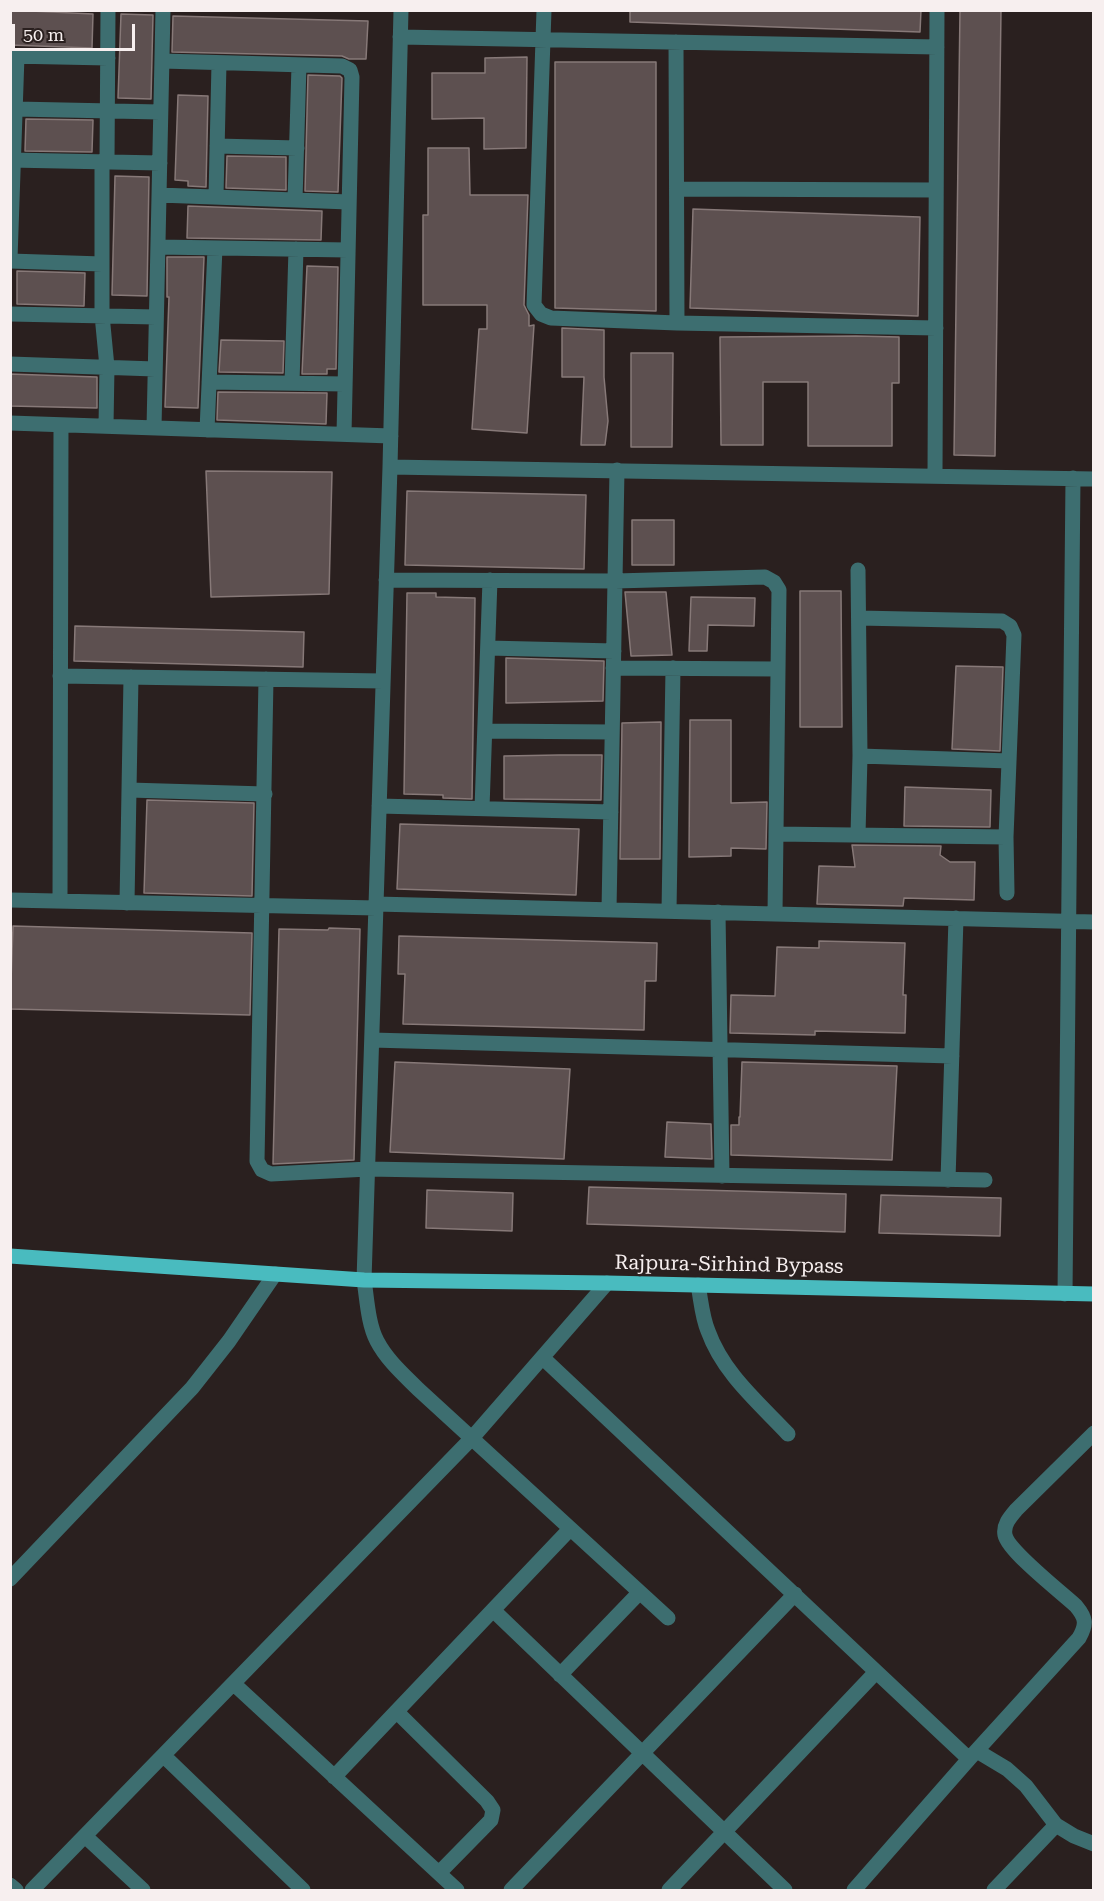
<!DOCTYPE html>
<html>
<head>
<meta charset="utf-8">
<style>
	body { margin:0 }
	#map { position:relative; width:1104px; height:1901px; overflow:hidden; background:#2a201f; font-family:"Roboto Serif",serif }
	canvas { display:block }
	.frame { position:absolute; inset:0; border:12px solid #f7efef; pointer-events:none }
	.scale { position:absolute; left:12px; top:24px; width:123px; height:27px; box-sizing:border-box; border:3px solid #f7efef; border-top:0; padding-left:8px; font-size:18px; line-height:21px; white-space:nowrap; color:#f7efef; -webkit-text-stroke:4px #2a201f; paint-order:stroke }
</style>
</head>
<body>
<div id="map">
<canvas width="1104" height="1901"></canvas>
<div class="frame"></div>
<div class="scale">50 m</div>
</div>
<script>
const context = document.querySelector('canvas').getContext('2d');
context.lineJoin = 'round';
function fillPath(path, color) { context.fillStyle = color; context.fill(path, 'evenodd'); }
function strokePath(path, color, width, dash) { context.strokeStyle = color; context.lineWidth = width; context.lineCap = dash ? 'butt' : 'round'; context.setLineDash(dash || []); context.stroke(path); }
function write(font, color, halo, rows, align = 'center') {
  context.font = font + ' "Roboto Serif",serif'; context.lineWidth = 4.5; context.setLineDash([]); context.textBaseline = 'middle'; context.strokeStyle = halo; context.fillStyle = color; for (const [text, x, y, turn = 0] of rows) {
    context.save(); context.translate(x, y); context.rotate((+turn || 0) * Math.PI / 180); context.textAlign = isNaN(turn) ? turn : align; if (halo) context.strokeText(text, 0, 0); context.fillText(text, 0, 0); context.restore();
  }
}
const building = new Path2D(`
	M10,10L93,14L92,48L10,45Z
	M630,10H921L920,32L630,22Z
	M960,10H1001L995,456L954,455Z
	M121,14L153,15L151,99L118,98Z
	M173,16L368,21L366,59H349L342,56L172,52Z
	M527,57L526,148L484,149V118L432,119V73H485V58Z
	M555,62H656V311L555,308Z
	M308,75L340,76L342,78L338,192L305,191Z
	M178,95L208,96L206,187L188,186V181L175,180Z
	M26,119L93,120L92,152L25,151Z
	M428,148H469L470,195H528L524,305L529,315V326L534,325L527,433L472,429L479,329H487V305H423V215H428Z
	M227,156L286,157V190L226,188Z
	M115,176L149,177L147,296L112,295Z
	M188,206L322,211L321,240L187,238Z
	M693,209L920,217L918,316L690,308Z
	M167,257H204L198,408L165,407L169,297H167Z
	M307,266L338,267L336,369H327V374H302Z
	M17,271L85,273L84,306L17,304Z
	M562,328L604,330V377L608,421L605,445H581L584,377H562Z
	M856,336L899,337V383H892V446H808V382H763V445H721L720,337Z
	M221,340L284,341L283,373L219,372Z
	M631,353H673L672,447H631Z
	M10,374L97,377V408L10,406Z
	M218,392L327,393L326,424L217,420Z
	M206,471L332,472L329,594L211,597Z
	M407,491L586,495L584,569L405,565Z
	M632,520H674V565H632Z
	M800,591H841L842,727H800Z
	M625,592H666L672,655L631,656Z
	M407,593H436V597L475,598L472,799L443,798V795L404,794Z
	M691,597L755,598L754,626L708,625L707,651H689Z
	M75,626L304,632L303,667L74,661Z
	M506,658L604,661L603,701L506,703Z
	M956,666L1003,667L1000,751L952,749Z
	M690,720H731V803L767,802L766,849L731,848V856L689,857Z
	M661,722L660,859H620L622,723Z
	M559,755H602L601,800L504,799V756Z
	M905,787L991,790L990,827L904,826Z
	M147,800L254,803L252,896L144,893Z
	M400,824L579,829L576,895L397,889Z
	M852,845L941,846L940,855L950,862H975L974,900L904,898L903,906L817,904L819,866L855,867Z
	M13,926L252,933L250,1015L10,1009Z
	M329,928L360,929L354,1160L273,1164L279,929L328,930Z
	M399,936L657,943L656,981H645L644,1030L403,1024L405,974H398Z
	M819,941L905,943L903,995H906L905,1033L815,1031V1035L730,1033L731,995L775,996L777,947L819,948Z
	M395,1062L570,1069L564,1159L390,1152Z
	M742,1062L897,1066L892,1160L731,1155V1125H739V1117H740Z
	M667,1122L711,1124L712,1159L665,1157Z
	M589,1187L846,1194L845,1232L587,1224Z
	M427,1190L513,1193L512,1231L426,1228Z
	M881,1195L1001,1198L1000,1236L879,1233Z`);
const minor = new Path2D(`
	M401,10L390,467L364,1280C367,1299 368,1324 377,1341C387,1360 403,1374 418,1389L668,1618
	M544,10L534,305L541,314L551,318L677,323L936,328
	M400,37L937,47
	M676,42L677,323
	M10,56L108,58
	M162,61L342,66L350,70L352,77L344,434
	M16,109L160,112
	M217,146L297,148
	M10,160L160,163
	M102,162V315L107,367L106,426
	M107,162L108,10
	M677,189L936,190
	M159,195L349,202
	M216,197L219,63
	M295,200L299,65
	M158,247L348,250
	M10,259L17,56
	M10,261L102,264
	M10,314L156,317
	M10,364L155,369
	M209,382L345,384
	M292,383L296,249
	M10,423L391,436
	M154,428L163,10
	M207,430L215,248
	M390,467L1094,479
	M935,476L937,10
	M858,570L860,756
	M386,580L615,581L765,577L774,582L779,590L775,914
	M859,618L1002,621L1010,626L1014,635L1006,837L1007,893
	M488,648L614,651
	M613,668L777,669
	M60,676L383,681
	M266,679L257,1161L262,1170L271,1174L368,1169L985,1180
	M485,731L612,732
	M129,790L265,794
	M379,806L611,812
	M482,808L490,580
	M776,834L1006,837
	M858,835L860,756L1009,761
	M10,900L376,908
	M60,901L61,425
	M127,903L131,677
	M376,904L1094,922
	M609,910L617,470
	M669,911L673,668
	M718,912L722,1176
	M372,1040L952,1056
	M948,1180L956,918
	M698,1285C701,1300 702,1317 708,1331C723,1373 758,1402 788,1434
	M1065,1294L1073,478
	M543,1358L969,1759
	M10,1579L192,1388L229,1341L275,1274
	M493,1610L785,1890
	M560,1675L639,1593
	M234,1684L457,1890
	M397,1712L487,1801L493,1810L491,1820L439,1873
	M977,1751L1007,1769L1026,1786L1056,1825L1074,1836L1094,1844
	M164,1756L303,1890
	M334,1777L570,1529
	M85,1836L143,1890
	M10,1885L16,1890
	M32,1890L472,1438L607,1283
	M511,1890L795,1594
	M669,1890L876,1672
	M854,1890L969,1759L1079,1638C1087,1624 1086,1618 1076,1606C1062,1593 1008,1551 1005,1535C1003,1525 1010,1517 1016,1510L1094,1433
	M994,1890L1056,1825`);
const major = new Path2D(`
	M10,1256L364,1280L607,1283L1094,1294`);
const streetNames = [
	["Rajpura-Sirhind Bypass",729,1265,1]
];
fillPath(building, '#5d5050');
strokePath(building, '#877978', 1.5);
strokePath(minor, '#3d6e70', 15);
strokePath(major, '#49bbbf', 15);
write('20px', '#f7efef', '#2a201f', streetNames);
</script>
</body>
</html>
